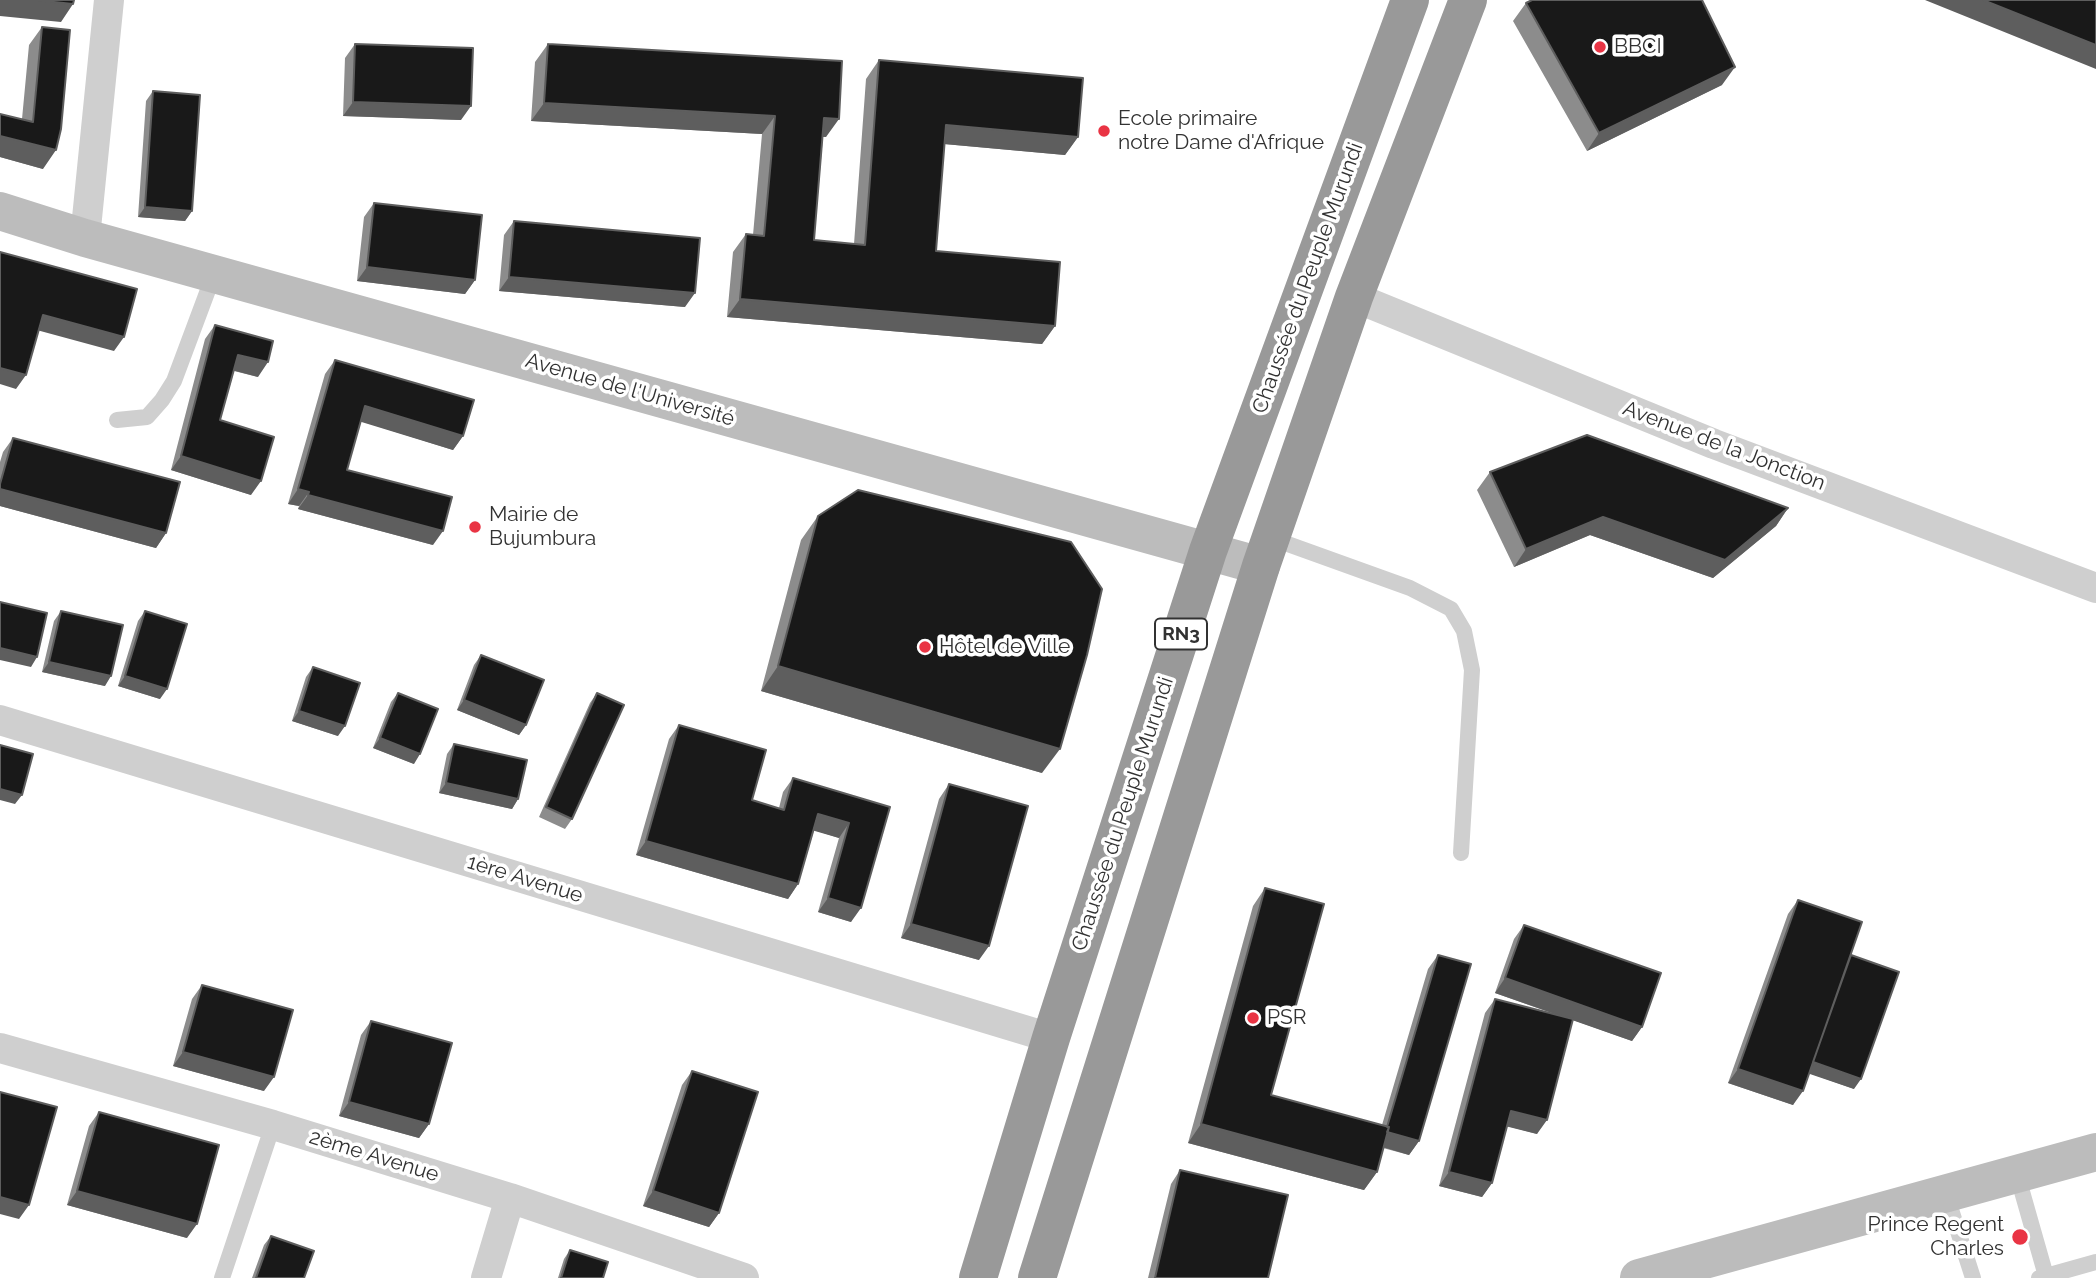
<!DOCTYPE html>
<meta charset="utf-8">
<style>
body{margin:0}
canvas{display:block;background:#fff}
</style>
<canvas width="2096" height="1278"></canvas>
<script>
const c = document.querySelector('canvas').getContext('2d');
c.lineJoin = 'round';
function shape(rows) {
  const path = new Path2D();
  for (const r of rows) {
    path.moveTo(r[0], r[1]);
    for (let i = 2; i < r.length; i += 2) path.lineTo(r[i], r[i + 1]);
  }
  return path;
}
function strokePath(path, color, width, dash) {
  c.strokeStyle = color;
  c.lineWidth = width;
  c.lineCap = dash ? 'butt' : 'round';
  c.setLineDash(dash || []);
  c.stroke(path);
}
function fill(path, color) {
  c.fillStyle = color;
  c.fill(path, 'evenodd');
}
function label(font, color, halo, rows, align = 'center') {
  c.font = font + ' Raleway,sans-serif';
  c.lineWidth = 7;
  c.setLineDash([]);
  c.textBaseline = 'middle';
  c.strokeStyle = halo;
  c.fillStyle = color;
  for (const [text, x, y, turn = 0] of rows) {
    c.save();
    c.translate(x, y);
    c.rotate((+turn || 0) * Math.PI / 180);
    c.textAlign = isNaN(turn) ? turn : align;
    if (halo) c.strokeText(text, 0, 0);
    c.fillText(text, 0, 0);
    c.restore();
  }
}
strokePath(shape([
 [117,420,147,417,162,400,174,381,214,274],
 [1271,538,1410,588,1451,609,1464,631,1472,670,1461,853],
 [2017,1174,2046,1276,2039,1278],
 [1946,1194,1973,1278],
 [2046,1276,2096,1262],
 [222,1278,273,1125]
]), '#cfcfcf', 16);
strokePath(shape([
 [85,238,109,0],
 [1354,297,1714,444,2096,588],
 [0,720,1051,1038],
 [0,1048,273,1125,510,1198,744,1278],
 [486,1278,510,1198]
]), '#cfcfcf', 30);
strokePath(shape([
 [0,211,85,238,1261,566],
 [1639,1278,2096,1152]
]), '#bcbcbc', 38);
strokePath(shape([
 [978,1278,1051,1038,1208,551,1410,0],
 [1037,1278,1261,566,1354,297,1468,0]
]), '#999', 38);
fill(shape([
 [1526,3,1722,85,1587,151,1513,21],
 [42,27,43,169,0,157,0,114,22,119,29,45],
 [355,44,461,120,343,116,345,58],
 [548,44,842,61,826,137,823,137,814,240,854,244,866,79,879,60,1078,137,1065,155,944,144,936,251,1055,326,1042,344,727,317,733,252,746,234,753,235,762,134,531,121,535,62],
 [153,91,192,211,185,221,138,217,146,101],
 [374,203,475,280,465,294,357,281,364,217],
 [514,221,685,307,499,291,504,235],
 [215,325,258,377,234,371,220,420,251,495,171,470,205,339],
 [335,360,463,436,453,450,361,421,347,470,433,545,298,509,299,506,288,504,325,374],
 [13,438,166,533,156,548,0,506,0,462,3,452],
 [1490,472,1788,508,1776,526,1713,578,1590,535,1514,567,1477,490],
 [818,516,1042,773,761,691,801,540],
 [61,611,105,686,42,672,54,621],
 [145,611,160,699,118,686,138,621],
 [481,655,526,725,519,735,457,710,474,665],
 [313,667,338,736,292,721,306,677],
 [398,693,414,764,373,748,391,702],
 [597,693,572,819,565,829,539,817,590,703],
 [679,725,752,800,779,808,783,792,793,778,890,807,851,922,818,912,839,838,814,830,798,884,788,899,636,855,669,739],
 [454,744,518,799,512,809,439,793,447,754],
 [949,784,979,960,901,938,939,799],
 [1265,888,1271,1095,1382,1125,1428,969,1438,955,1419,1141,1409,1155,1383,1148,1377,1172,1364,1190,1188,1143,1253,906],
 [1798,900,1851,955,1854,1089,1809,1073,1793,1105,1728,1083,1788,914],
 [1524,925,1642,1027,1632,1041,1573,1020,1537,1134,1507,1126,1492,1183,1482,1197,1439,1186,1485,1013,1495,999,1560,1016,1495,993,1514,939],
 [202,985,264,1091,173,1066,192,999],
 [371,1021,429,1124,419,1138,339,1116,361,1035],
 [692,1071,719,1213,709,1227,643,1206,682,1085],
 [99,1112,187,1238,67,1205,89,1126],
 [1180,1170,1268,1278,1148,1278,1171,1184],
 [271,1236,304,1278,252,1278,264,1245],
 [570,1250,603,1278,558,1278,564,1259]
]), '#8c8c8c');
fill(shape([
 [0,0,35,0,73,4,61,22,0,16],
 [1925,0,1983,0,2096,45,2096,69],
 [1735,67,1722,85,1587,151,1599,133],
 [353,102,471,106,461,120,343,116],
 [544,103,775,116,762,134,531,121],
 [824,118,839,119,826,137,812,136],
 [946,125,1078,137,1065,155,933,143],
 [0,136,56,150,43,169,0,157],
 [145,207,192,211,185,221,138,217],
 [367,267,475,280,465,294,357,281],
 [509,277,695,293,685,307,499,291],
 [740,299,1055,326,1042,344,727,317],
 [43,315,124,337,114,351,33,329],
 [238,355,268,362,258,377,228,369],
 [0,368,26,375,16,389,0,384],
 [365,406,463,436,453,450,355,420],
 [181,456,261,481,251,495,171,470],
 [0,489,166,533,156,548,0,506],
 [298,489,309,492,299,506,288,504],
 [308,495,443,531,433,545,298,509],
 [1788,508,1776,526,1713,578,1590,535,1514,567,1526,549,1603,517],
 [0,648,37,657,31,667,0,660],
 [49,662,111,676,105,686,42,672],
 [778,666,1060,749,1042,773,761,691],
 [125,676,167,689,160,699,118,686],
 [464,700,526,725,519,735,457,710],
 [299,711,345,726,338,736,292,721],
 [380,738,420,754,414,764,373,748],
 [446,783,518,799,512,809,439,793],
 [0,789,22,795,15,804,0,800],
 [818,814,849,823,839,838,808,829],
 [646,841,798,884,788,899,636,855],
 [828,898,861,908,851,922,818,912],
 [911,924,989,946,979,960,901,938],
 [1505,978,1642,1027,1632,1041,1495,993],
 [183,1052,274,1077,264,1091,173,1066],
 [1811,1062,1861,1079,1854,1089,1804,1072],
 [1738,1069,1803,1091,1793,1105,1728,1083],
 [349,1102,429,1124,419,1138,339,1116],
 [1511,1111,1547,1120,1537,1134,1501,1125],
 [1201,1124,1377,1172,1364,1190,1188,1143],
 [1386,1131,1419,1141,1409,1155,1376,1145],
 [1449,1172,1492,1183,1482,1197,1439,1186],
 [77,1191,197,1224,187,1238,67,1205],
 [653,1191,719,1213,709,1227,643,1206],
 [0,1197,29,1205,19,1219,0,1214]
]), '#5e5e5e');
const building = shape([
 [35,0,74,0,73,4,35,0],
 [1532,0,1702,0,1735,67,1599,133,1526,3,1532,0],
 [1983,0,2096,0,2096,45,1983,0],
 [42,27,70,30,61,129,56,150,0,136,0,114,33,122,42,27],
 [355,44,473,48,471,106,353,102,355,44],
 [548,44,842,61,839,119,824,118,814,240,865,245,879,60,1083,78,1078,137,946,125,936,251,1060,262,1055,326,740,299,746,234,764,236,775,116,544,103,548,44],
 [153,91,200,95,192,211,145,207,153,91],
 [374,203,482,215,475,280,367,267,374,203],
 [514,221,700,238,695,293,509,277,514,221],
 [0,252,137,289,124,337,43,315,26,375,0,368,0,252],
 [215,325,273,341,268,362,238,355,220,420,274,437,261,481,181,456,215,325],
 [335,360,474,400,463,436,365,406,347,470,452,497,443,531,308,495,309,492,298,489,335,360],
 [1587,435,1788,508,1725,560,1603,517,1526,549,1490,472,1587,435],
 [13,438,180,482,166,533,0,489,0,484,13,438],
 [858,490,1071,542,1102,589,1087,655,1060,749,778,666,818,516,858,490],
 [0,602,47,613,37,657,0,648,0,602],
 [61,611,123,625,111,676,49,662,61,611],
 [145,611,187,624,167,689,125,676,145,611],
 [481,655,544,680,526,725,464,700,481,655],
 [313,667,360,683,345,726,299,711,313,667],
 [398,693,438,709,420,754,380,738,398,693],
 [597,693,624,705,572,819,546,807,597,693],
 [679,725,766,750,752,800,784,810,793,778,890,807,861,908,828,898,849,823,818,814,798,884,646,841,679,725],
 [454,744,527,760,518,799,446,783,454,744],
 [0,745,33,754,22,795,0,789,0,745],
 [949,784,1028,806,989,946,911,924,949,784],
 [1265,888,1324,904,1271,1095,1389,1127,1377,1172,1201,1124,1265,888],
 [1798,900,1862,922,1803,1091,1738,1069,1798,900],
 [1524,925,1661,973,1642,1027,1505,978,1524,925],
 [1438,955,1471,964,1419,1141,1387,1132,1389,1127,1387,1127,1438,955],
 [1851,955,1899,972,1861,1079,1813,1062,1851,955],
 [202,985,293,1010,274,1077,183,1052,202,985],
 [1495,999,1573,1019,1547,1120,1511,1111,1492,1183,1449,1172,1495,999],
 [371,1021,452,1043,429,1124,349,1102,371,1021],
 [692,1071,758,1092,719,1213,653,1191,692,1071],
 [0,1092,57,1107,29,1205,0,1197,0,1092],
 [99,1112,219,1145,197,1224,77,1191,99,1112],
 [1180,1170,1288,1195,1268,1278,1155,1278,1180,1170],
 [271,1236,314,1251,304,1278,256,1278,271,1236],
 [570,1250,608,1262,603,1278,561,1278,570,1250]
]);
fill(building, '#191919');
strokePath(building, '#5e5e5e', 2);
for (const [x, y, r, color] of [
 [1600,47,7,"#e93444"],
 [1104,131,7,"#e93444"],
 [475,527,7,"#e93444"],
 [925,647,7,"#e93444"],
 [1253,1018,7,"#e93444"],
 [2020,1237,9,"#e93444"]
]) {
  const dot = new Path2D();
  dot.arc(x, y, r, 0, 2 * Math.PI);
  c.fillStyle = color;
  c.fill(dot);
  strokePath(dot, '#fff', 2.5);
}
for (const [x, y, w] of [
 [1181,634,52]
]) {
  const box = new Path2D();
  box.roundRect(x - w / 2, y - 15.5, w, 31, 5);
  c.fillStyle = '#fff';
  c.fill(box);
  strokePath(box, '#323232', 2);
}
label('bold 19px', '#323232', null, [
 ["RN3",1181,634]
]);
label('21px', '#323232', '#fff', [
 ["BBCI",1614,47],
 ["Ecole primaire",1118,119],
 ["notre Dame d'Afrique",1118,143],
 ["Mairie de",489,515],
 ["Bujumbura",489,539],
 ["Hôtel de Ville",939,647],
 ["PSR",1267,1018],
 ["Prince Regent",2004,1225,"right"],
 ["Charles",2004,1249,"right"]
], 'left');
label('21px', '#323232', '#fff', [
 ["Chaussée du Peuple Murundi",1308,278,-70],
 ["Avenue de l'Université",630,390,16],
 ["Avenue de la Jonction",1724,446,21],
 ["Chaussée du Peuple Murundi",1123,814,-72],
 ["1ère Avenue",525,879,17],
 ["2ème Avenue",374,1156,17]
]);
</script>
